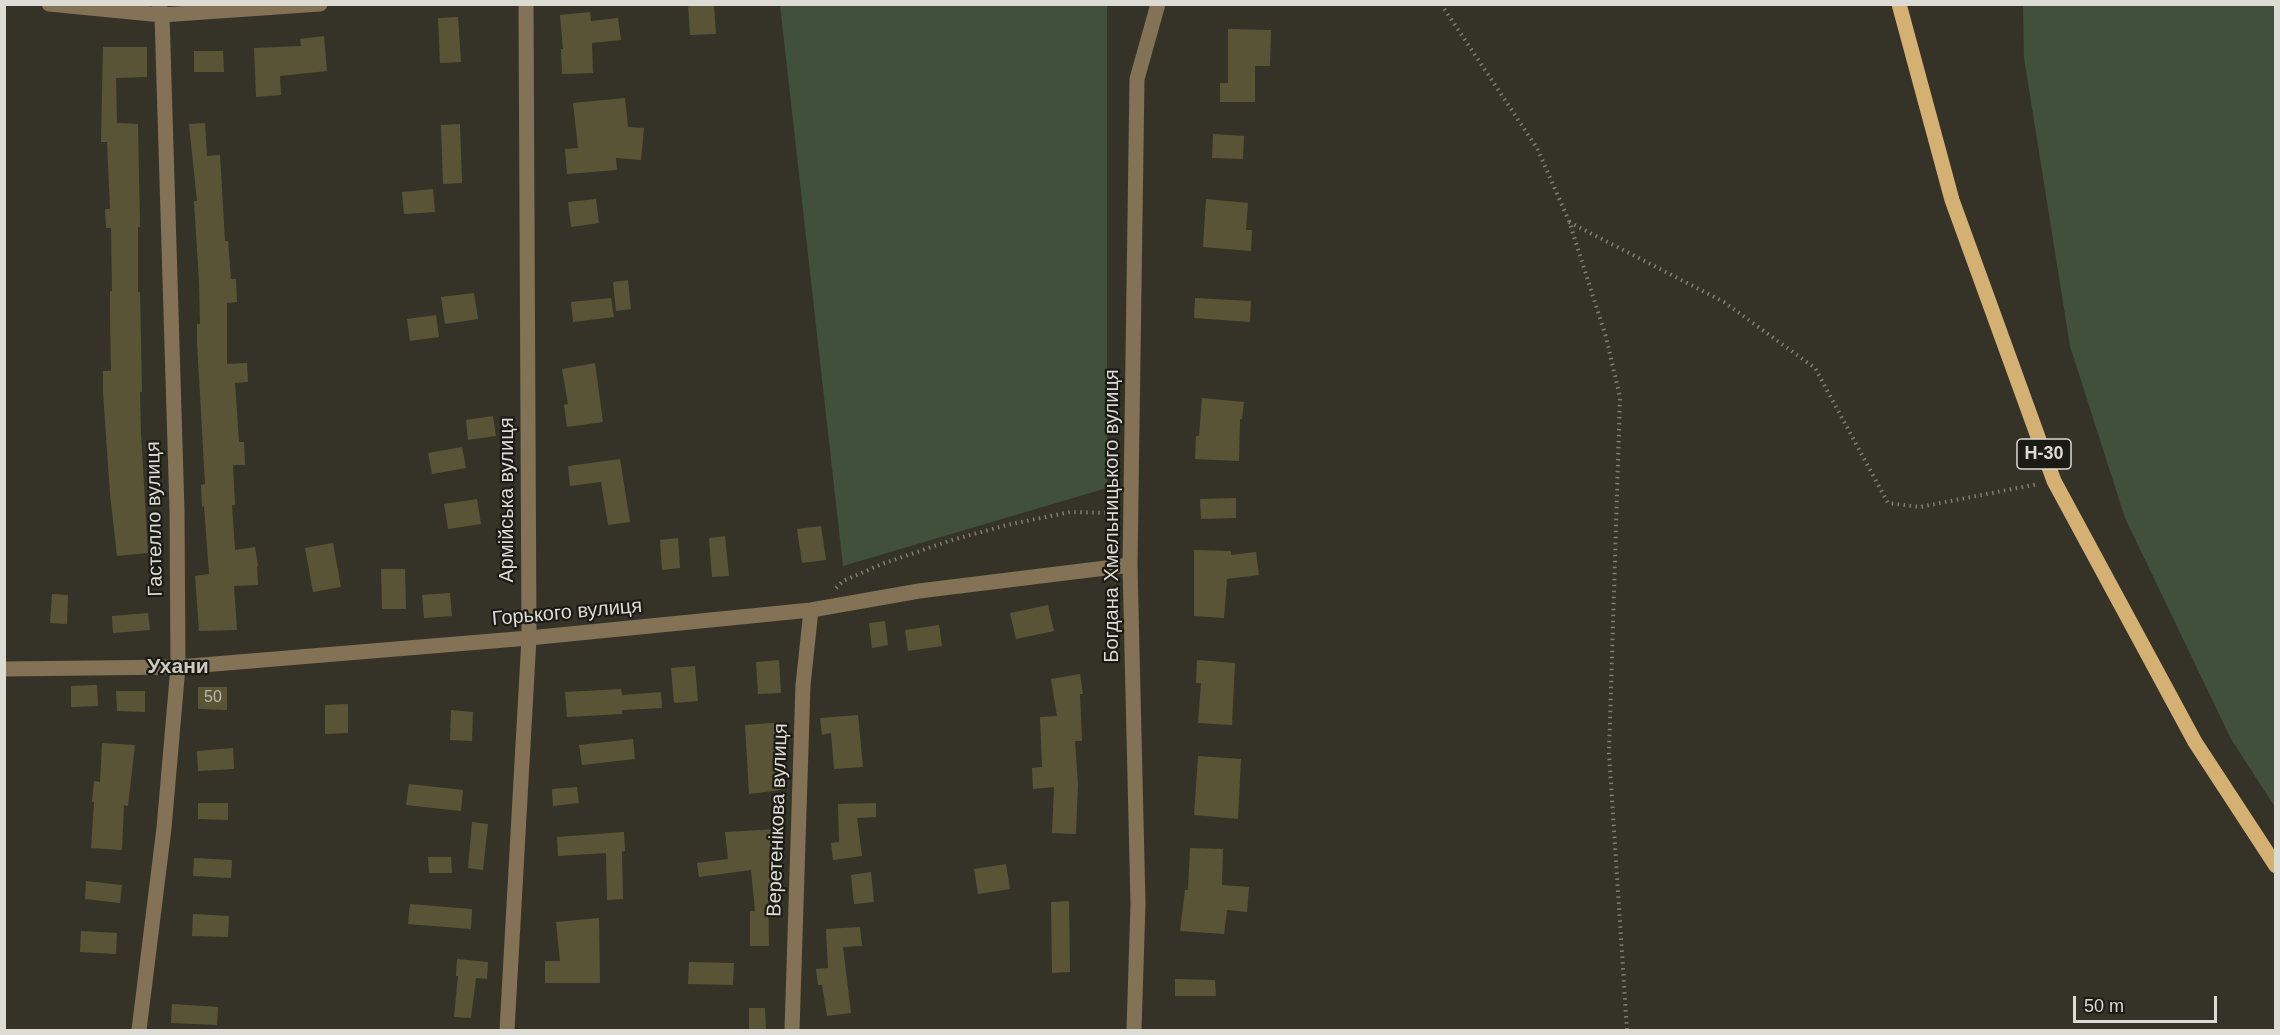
<!DOCTYPE html>
<meta charset="utf-8">
<style>
body{margin:0}
#map{position:relative;width:2280px;height:1035px;overflow:hidden;background:#353328;font-family:Helvetica,sans-serif}
canvas{display:block}
.frame{position:absolute;inset:0;border:6px solid #dcdbd4;pointer-events:none}
.scale{position:absolute;left:2073px;top:996px;width:144px;height:27px;box-sizing:border-box;border:3px solid #dcdbd4;border-top:0;padding-left:8px;font-size:18px;line-height:21px;white-space:nowrap;color:#dcdbd4;-webkit-text-stroke:4px #1b1a15;paint-order:stroke}
</style>
<div id="map">
<canvas width="2280" height="1035"></canvas>
<div class="frame"></div>
<div class="scale">50 m</div>
</div>
<script>
const c = document.querySelector('canvas').getContext('2d');
c.lineJoin = 'round';
function fill(path, color) {
  c.fillStyle = color;
  c.fill(path, 'evenodd');
}
function shape(rows) {
  const path = new Path2D();
  for (const r of rows) {
    path.moveTo(r[0], r[1]);
    for (let i = 2; i < r.length; i += 2) path.lineTo(r[i], r[i + 1]);
  }
  return path;
}
function strokePath(path, color, width, dash) {
  c.strokeStyle = color;
  c.lineWidth = width;
  c.lineCap = dash ? 'butt' : 'round';
  c.setLineDash(dash || []);
  c.stroke(path);
}
function label(font, color, halo, rows, align = 'center') {
  c.font = font + ' Helvetica,sans-serif';
  c.lineWidth = 4.5;
  c.setLineDash([]);
  c.textBaseline = 'middle';
  c.strokeStyle = halo;
  c.fillStyle = color;
  for (const [text, x, y, turn = 0] of rows) {
    c.save();
    c.translate(x, y);
    c.rotate((+turn || 0) * Math.PI / 180);
    c.textAlign = isNaN(turn) ? turn : align;
    if (halo) c.strokeText(text, 0, 0);
    c.fillText(text, 0, 0);
    c.restore();
  }
}
fill(shape([
 [780,5,1107,5,1107,488,843,566],
 [2023,5,2275,5,2275,807,2231,739,2125,518,2070,346,2024,58]
]), '#40503b');
fill(shape([
 [688,4,714,4,716,34,690,35],
 [590,12,591,21,618,18,621,40,592,43,593,73,562,74,561,49,563,49,560,15],
 [458,17,461,62,440,63,438,18],
 [1228,29,1271,30,1270,66,1255,66,1255,102,1220,102,1220,83,1228,83],
 [324,36,327,71,280,76,281,95,256,97,254,48,301,46,300,39],
 [103,47,147,47,147,77,116,78,117,123,138,124,140,227,138,227,138,292,140,292,142,392,140,392,141,432,148,553,117,556,110,494,103,392,103,371,111,371,110,317,110,291,112,291,111,228,106,228,105,209,110,209,107,142,101,142],
 [194,51,223,51,224,72,194,72],
 [625,98,628,127,644,128,641,160,616,158,617,170,567,174,565,149,578,148,573,103],
 [205,123,207,156,220,155,225,241,228,241,231,279,236,279,237,302,227,303,227,364,247,363,248,382,235,383,239,442,244,442,245,465,233,465,235,505,232,505,235,550,255,547,258,566,257,566,258,585,234,586,237,630,199,631,195,576,209,574,204,506,202,507,201,485,205,484,197,342,197,324,200,324,199,281,194,201,197,201,189,124],
 [460,124,462,183,443,184,441,125],
 [1213,134,1244,136,1243,159,1212,158],
 [433,189,435,212,404,214,402,192],
 [596,199,599,223,571,227,568,202],
 [1206,199,1248,203,1246,230,1252,230,1251,251,1203,247],
 [628,280,631,309,616,311,613,282],
 [474,293,478,319,445,324,441,297],
 [611,298,614,317,573,322,571,302],
 [1195,298,1251,301,1250,322,1194,318],
 [436,315,439,337,410,341,407,319],
 [595,363,603,422,567,427,564,405,568,404,562,369],
 [1202,398,1244,402,1242,419,1240,419,1239,461,1195,459,1196,436,1199,436],
 [493,416,496,436,468,440,466,420],
 [462,447,466,468,432,474,428,453],
 [620,459,630,522,608,525,601,482,570,486,568,466],
 [1236,498,1236,518,1201,519,1200,499],
 [477,499,481,524,448,529,444,504],
 [821,526,826,560,802,563,797,529],
 [725,536,729,576,712,577,709,538],
 [678,538,680,568,662,570,660,540],
 [333,543,341,587,313,592,305,548],
 [1194,550,1231,551,1231,555,1256,552,1259,575,1227,579,1224,618,1194,616],
 [381,569,405,569,406,609,382,609],
 [450,593,452,616,424,618,422,595],
 [52,594,68,595,67,624,50,623],
 [1048,605,1054,631,1016,639,1010,613],
 [148,613,150,630,113,633,112,616],
 [885,621,888,645,872,648,869,623],
 [939,625,942,646,908,651,905,630],
 [779,660,781,693,758,694,756,662],
 [1197,660,1235,663,1232,725,1198,723,1201,683,1196,683],
 [695,666,698,701,674,703,671,668],
 [1080,674,1083,694,1080,694,1082,741,1075,741,1078,784,1076,834,1052,833,1054,787,1033,789,1032,768,1042,767,1040,717,1057,716,1051,679],
 [97,685,98,706,71,707,71,686],
 [198,687,227,687,227,710,198,709],
 [621,689,622,695,661,692,662,708,622,710,622,714,567,717,565,692],
 [116,691,145,691,145,712,117,711],
 [348,704,348,733,325,734,325,705],
 [451,710,473,712,472,741,450,740],
 [858,715,863,767,834,769,831,733,822,735,820,718],
 [784,722,786,749,776,750,781,790,749,794,745,725],
 [633,739,635,759,582,765,579,745],
 [102,743,135,745,128,806,124,805,122,850,91,848,94,802,92,802,94,781,100,782],
 [233,748,234,769,198,771,197,751],
 [1198,756,1241,759,1238,819,1194,815],
 [409,784,463,790,461,811,406,805],
 [577,787,579,803,553,806,552,789],
 [198,803,228,803,228,820,198,819],
 [876,803,876,817,857,818,862,856,833,860,831,843,839,842,838,804],
 [472,822,488,824,483,870,468,868],
 [780,829,781,849,769,850,772,888,768,888,769,946,750,946,750,911,755,911,751,870,699,877,697,863,728,859,725,832],
 [624,832,625,851,622,852,623,899,607,900,606,853,558,856,557,837],
 [1190,848,1223,849,1222,885,1249,887,1247,912,1227,910,1224,934,1180,931,1185,890,1188,890],
 [428,857,451,857,452,873,429,873],
 [194,858,232,860,231,878,193,876],
 [1006,864,1010,889,978,894,974,869],
 [871,872,874,902,854,904,851,875],
 [86,881,122,885,120,903,85,899],
 [1069,901,1070,972,1052,973,1051,902],
 [410,904,472,909,471,929,408,924],
 [193,914,229,916,228,937,192,936],
 [599,918,600,983,545,983,545,961,560,961,556,922],
 [860,927,862,946,843,947,851,1013,827,1016,822,985,818,985,816,969,828,968,826,929],
 [81,931,117,933,116,954,80,952],
 [457,959,488,962,487,979,476,978,471,1018,454,1017,458,976,456,976],
 [689,962,734,963,733,985,688,984],
 [1175,979,1215,980,1216,996,1175,996],
 [172,1004,218,1007,217,1025,171,1023],
 [749,1008,765,1008,766,1030,749,1030]
]), '#5a5436');
strokePath(shape([
 [1441,4,1537,148,1569,221,1606,337,1620,397,1609,753,1627,1030],
 [1569,222,1724,302,1815,368,1888,503,1920,507,2038,484],
 [836,588,843,581,882,564,952,540,1007,525,1070,512,1115,513]
]), '#807e75', 4, [1.5, 4.5]);
strokePath(shape([
 [49,4,162,15,320,4],
 [4,669,178,667,529,638,811,610,919,591,1130,565],
 [139,1030,164,828,178,667,177,510,162,15,159,4],
 [507,1030,529,638,526,4],
 [792,1030,803,685,811,610],
 [1134,1030,1138,904,1130,565,1137,79,1158,4]
]), '#837255', 15);
strokePath(shape([
 [1899,4,1952,200,2054,481,2195,742,2276,866]
]), '#d4b072', 15);
label('16px', '#bcb9ac', null, [
 ["50",213,698]
]);
for (const [x, y, w] of [
 [2044,454,54]
]) {
  const box = new Path2D();
  box.roundRect(x - w / 2, y - 15, w, 30, 4.5);
  c.fillStyle = '#1b1a15';
  c.fill(box);
  strokePath(box, '#dcdbd4', 1.5);
}
label('bold 18px', '#dcdbd4', null, [
 ["Н-30",2044,454]
]);
label('20px', '#dcdbd4', '#1b1a15', [
 ["Армійська вулиця",507,500,-90],
 ["Богдана Хмельницького вулиця",1112,516,-90],
 ["Гастелло вулиця",155,519,-91],
 ["Горького вулиця",567,613,-5],
 ["Веретенікова вулиця",778,820,-88]
]);
label('bold 21px', '#cdcbbd', '#1b1a15', [
 ["Ухани",178,667]
]);
</script>
